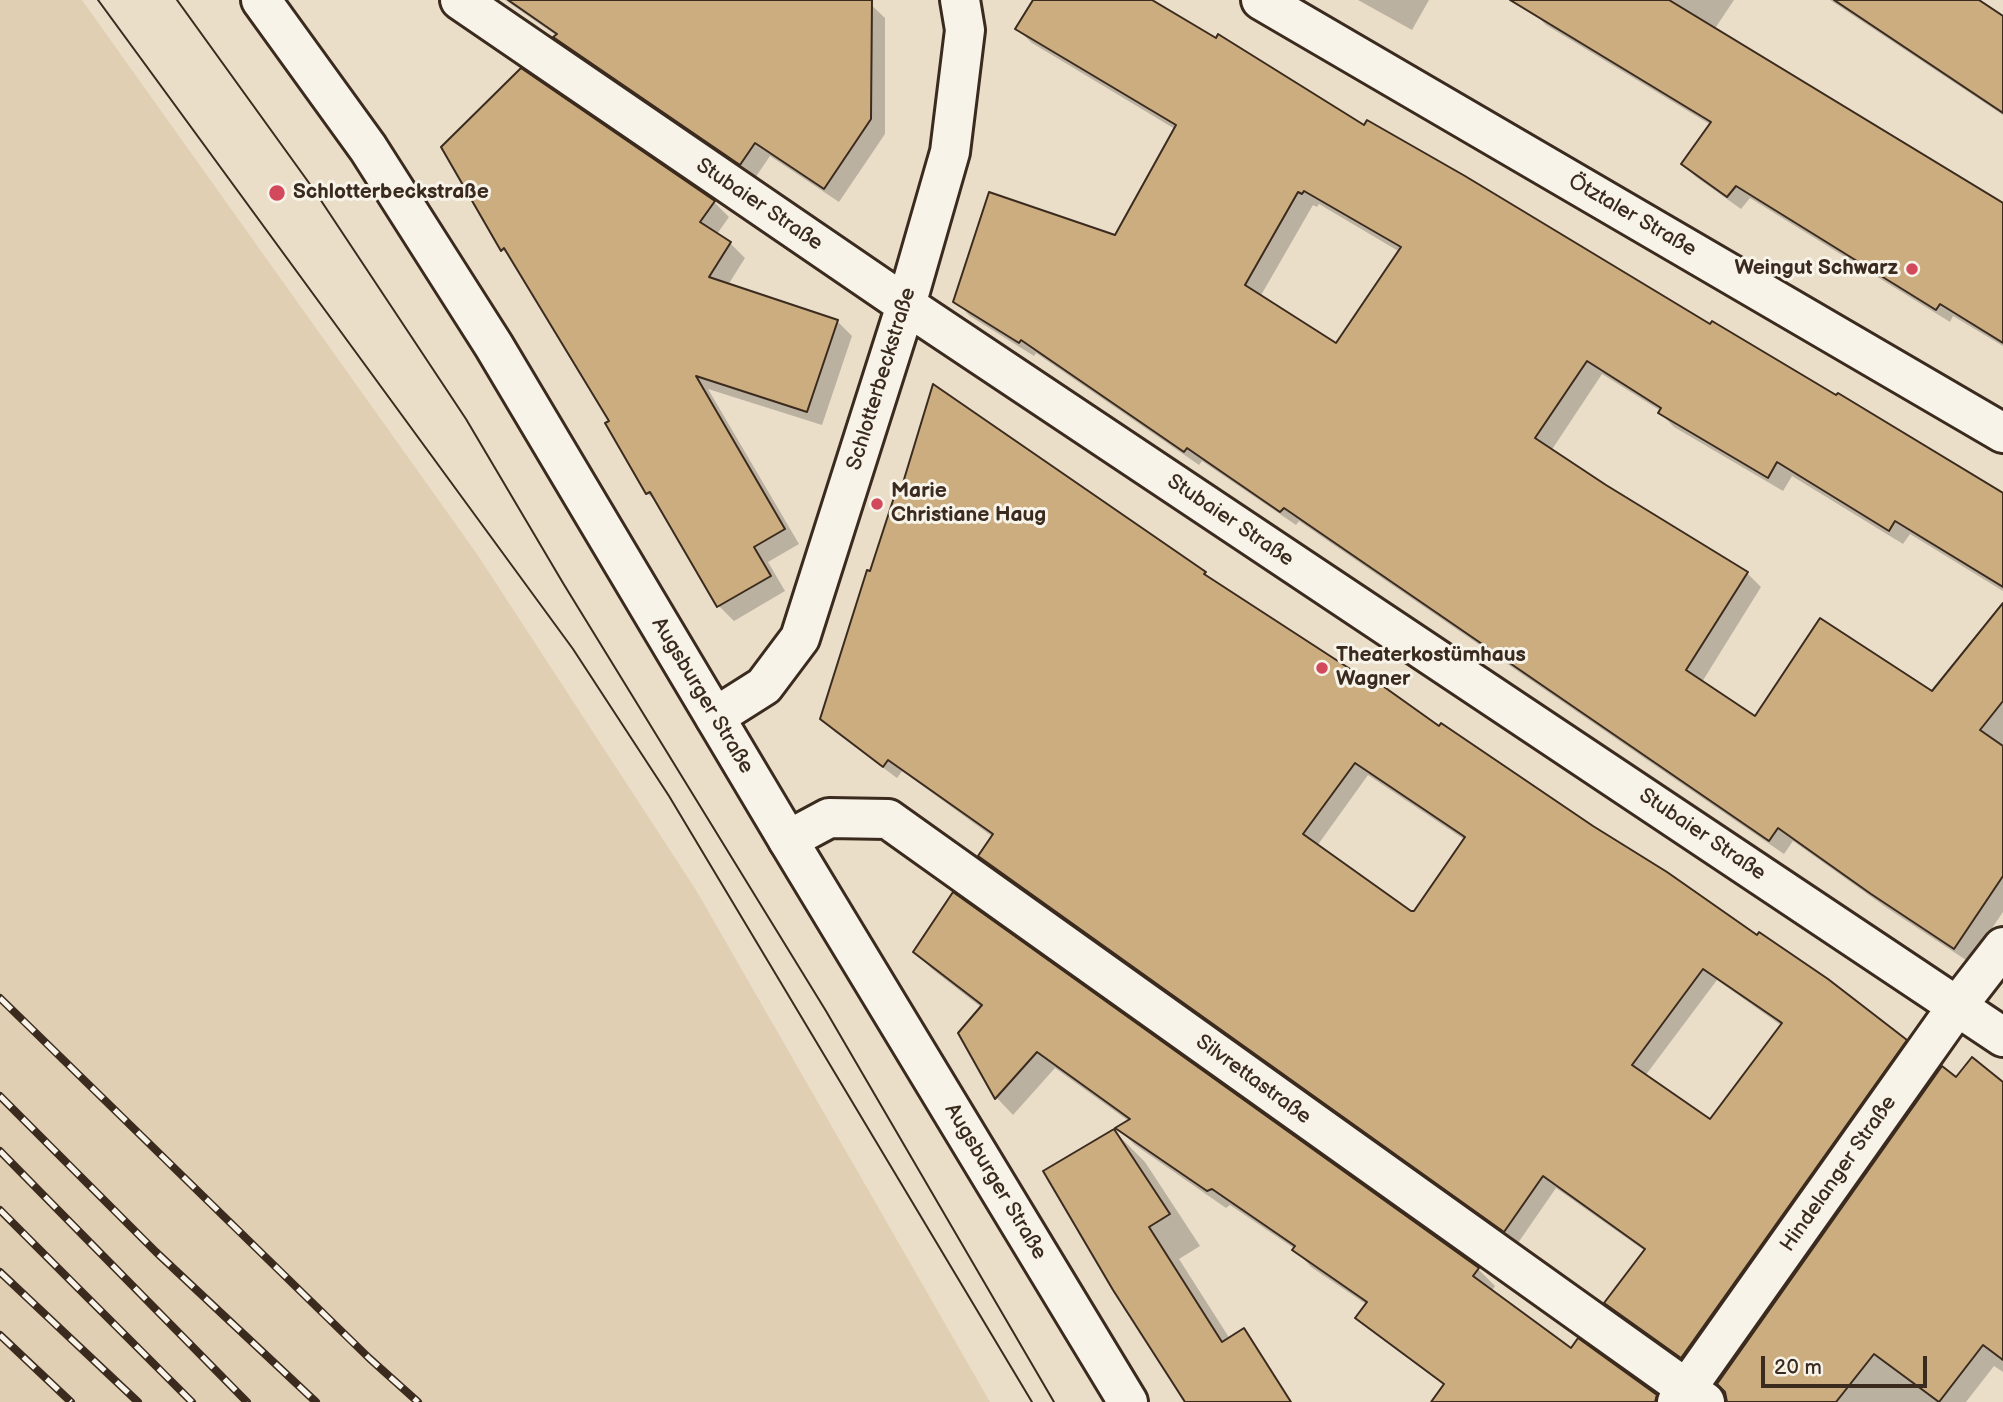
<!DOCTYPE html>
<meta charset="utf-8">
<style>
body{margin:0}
#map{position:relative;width:2003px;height:1402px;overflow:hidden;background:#eadec9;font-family:"Balsamiq Sans",sans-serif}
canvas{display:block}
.scale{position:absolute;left:1761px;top:1356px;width:166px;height:32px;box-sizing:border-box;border:4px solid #3b2a1e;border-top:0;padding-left:9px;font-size:21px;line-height:24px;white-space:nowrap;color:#3b2a1e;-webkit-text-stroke:5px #f7f3e8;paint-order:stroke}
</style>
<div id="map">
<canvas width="2003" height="1402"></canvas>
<div class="scale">20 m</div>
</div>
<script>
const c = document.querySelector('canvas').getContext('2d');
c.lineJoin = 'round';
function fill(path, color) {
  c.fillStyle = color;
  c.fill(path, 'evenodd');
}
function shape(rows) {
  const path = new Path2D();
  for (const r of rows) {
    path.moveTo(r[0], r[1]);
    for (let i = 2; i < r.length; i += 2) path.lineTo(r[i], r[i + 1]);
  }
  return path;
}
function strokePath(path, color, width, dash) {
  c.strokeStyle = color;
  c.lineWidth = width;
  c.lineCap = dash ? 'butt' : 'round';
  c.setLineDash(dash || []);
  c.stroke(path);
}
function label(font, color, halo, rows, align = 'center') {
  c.font = font + ' "Balsamiq Sans",sans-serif';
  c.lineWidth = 6;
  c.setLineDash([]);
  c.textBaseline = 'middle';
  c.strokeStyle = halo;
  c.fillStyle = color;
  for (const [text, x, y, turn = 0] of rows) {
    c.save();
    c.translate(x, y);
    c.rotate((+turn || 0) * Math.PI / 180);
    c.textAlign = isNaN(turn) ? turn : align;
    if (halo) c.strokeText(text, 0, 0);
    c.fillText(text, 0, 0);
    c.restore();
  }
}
fill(shape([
 [0,0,82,0,477,554,696,890,990,1402,0,1402]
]), '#e1cfb3');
fill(shape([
 [505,0,866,0,885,18,885,134,839,202,770,156,755,178,570,52,557,36],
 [1035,0,1149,0,1365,128,1368,122,1572,240,1711,326,2003,495,2003,591,1910,534,1903,544,1792,476,1783,491,1674,427,1660,413,1661,411,1602,374,1551,451,1747,573,1761,587,1702,682,1756,719,1932,693,2003,605,2003,912,1969,962,1887,908,1793,841,1784,854,1299,521,1296,525,1202,461,1199,465,1036,353,1034,356,970,316,955,301,1116,237,1175,129,1032,43,1017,29],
 [1319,204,1400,252,1336,345,1260,297,1313,205,1317,207],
 [1358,0,1429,0,1412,30],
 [1540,0,1734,0,1714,30,2003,205,2003,346,1953,316,1950,322,1750,198,1741,209,1696,177,1683,164,1711,125,1546,25,1533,12],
 [1830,0,1976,0,2003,18,2003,115],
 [443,147,714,202,729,217,717,234,730,243,745,258,728,285,837,321,852,336,822,425,708,389,799,544,768,562,785,591,734,621,719,606,659,504,647,493,611,422,515,262,503,250],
 [1204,573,1214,583,1439,728,1906,1041,1918,1054,1695,1370,1619,1316,1607,1303,1645,1251,1556,1188,1518,1243,993,869,980,856,993,837,902,771,897,778,835,732,822,719],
 [1368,775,1465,840,1415,913,1410,913,1317,846],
 [1717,980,1782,1026,1710,1122,1645,1076],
 [915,952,1478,1269,1495,1286,1491,1292,1576,1354,1656,1396,1662,1402,1543,1402,1385,1317,1311,1267,1295,1249,1230,1205,1226,1208,1135,1145,1118,1129,1130,1122,1055,1068,1013,1115,997,1098,960,1033,982,1008,932,969],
 [1957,1079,2003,1084,2003,1372,1994,1366,1966,1402,1728,1402],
 [1114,1131,1145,1162,1200,1246,1179,1259,1230,1339,1289,1402,1186,1402]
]), '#0003');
const building = shape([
 [508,0,872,0,871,119,824,189,755,143,740,165,553,37,557,34,508,0],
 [1033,0,1152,0,1216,38,1218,34,1364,125,1367,120,1465,176,1710,324,1712,321,1836,395,1838,393,2003,493,2003,587,1895,521,1889,531,1777,462,1768,478,1658,413,1661,408,1587,361,1535,438,1606,485,1748,572,1686,670,1755,716,1820,618,1932,691,2003,603,2003,701,1980,730,2003,746,2003,876,1954,949,1871,894,1778,828,1769,841,1284,508,1280,512,1187,448,1184,452,1021,340,1019,343,953,302,989,192,1115,235,1176,125,1015,29,1033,0],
 [1304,191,1401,247,1336,343,1245,285,1298,192,1302,194,1304,191],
 [1510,0,1669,0,2003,203,2003,343,1940,304,1936,310,1736,186,1727,197,1681,164,1711,122,1510,0],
 [1834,0,1979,0,2003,16,2003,113,1834,0],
 [521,68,715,201,700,222,731,242,709,277,838,320,807,412,696,376,785,529,754,547,771,576,717,607,650,492,646,494,605,423,609,421,504,248,501,251,441,147,521,68],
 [933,384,1206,572,1204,574,1364,678,1366,674,1439,726,1441,723,1593,826,1667,872,1757,935,1759,932,1828,979,1907,1040,1681,1358,1604,1303,1645,1249,1543,1176,1504,1232,978,856,993,834,888,760,883,767,820,719,867,570,870,571,898,485,902,486,933,384],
 [1355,763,1465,837,1414,911,1411,911,1303,834,1355,763],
 [1703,969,1782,1023,1710,1119,1632,1065,1703,969],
 [953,892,1479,1268,1473,1276,1571,1348,1578,1338,1657,1395,1655,1402,1431,1402,1444,1384,1355,1318,1367,1302,1292,1250,1295,1246,1212,1189,1207,1191,1115,1128,1130,1119,1037,1052,995,1099,958,1033,982,1005,913,952,953,892],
 [1972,1057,2003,1082,2003,1360,1983,1345,1939,1402,1874,1354,1836,1402,1727,1402,1725,1392,1717,1384,1942,1066,1956,1077,1972,1057],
 [1114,1129,1170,1214,1149,1227,1222,1342,1244,1328,1291,1402,1185,1402,1113,1290,1043,1171,1114,1129]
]);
fill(building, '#cbad80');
strokePath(building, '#3b2a1e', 2);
const minor = shape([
 [460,0,906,305,2003,1037],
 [1261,0,2003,433],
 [715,717,764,686,800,638,906,305,950,152,965,30,960,0],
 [788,840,829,818,888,819,1705,1402],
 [1677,1402,1958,1005,2003,947]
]);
const secondary = shape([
 [261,0,368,148,494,346,788,840,1128,1402]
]);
strokePath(minor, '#3b2a1e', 44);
strokePath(secondary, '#3b2a1e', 44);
strokePath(minor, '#f7f3e8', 38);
strokePath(secondary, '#f7f3e8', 38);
strokePath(shape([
 [98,0,573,649,669,796,1032,1402],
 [177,0,312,187,466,419,563,583,826,1011,1054,1402]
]), '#3b2a1e', 2);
const rail = shape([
 [0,998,369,1358,418,1402],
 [0,1096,156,1252,316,1402],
 [0,1151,247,1402],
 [0,1210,192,1402],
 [0,1272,138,1402],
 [0,1335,71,1402]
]);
strokePath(rail, '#3b2a1e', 8);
strokePath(rail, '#f7f3e8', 5, [16]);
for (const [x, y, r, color] of [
 [277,193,9,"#d1495b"],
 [1912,269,7,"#d1495b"],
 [877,504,7,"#d1495b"],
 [1322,668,7,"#d1495b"]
]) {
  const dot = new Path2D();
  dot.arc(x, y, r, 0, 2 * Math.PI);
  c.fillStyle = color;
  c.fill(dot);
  strokePath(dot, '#f7f3e8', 2.5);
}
label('bold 21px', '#3b2a1e', '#f7f3e8', [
 ["Schlotterbeckstraße",293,193],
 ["Weingut Schwarz",1898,269,"right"],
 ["Marie",891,492],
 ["Christiane Haug",891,516],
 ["Theaterkostümhaus",1336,656],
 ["Wagner",1336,680]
], 'left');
label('21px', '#3b2a1e', '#f7f3e8', [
 ["Stubaier Straße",759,205,34],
 ["Ötztaler Straße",1632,216,30],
 ["Schlotterbeckstraße",882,379,-73],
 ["Stubaier Straße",1230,521,34],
 ["Augsburger Straße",702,696,59],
 ["Stubaier Straße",1702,835,34],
 ["Silvrettastraße",1253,1080,36],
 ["Hindelanger Straße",1839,1174,-55],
 ["Augsburger Straße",995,1182,59]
]);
</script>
